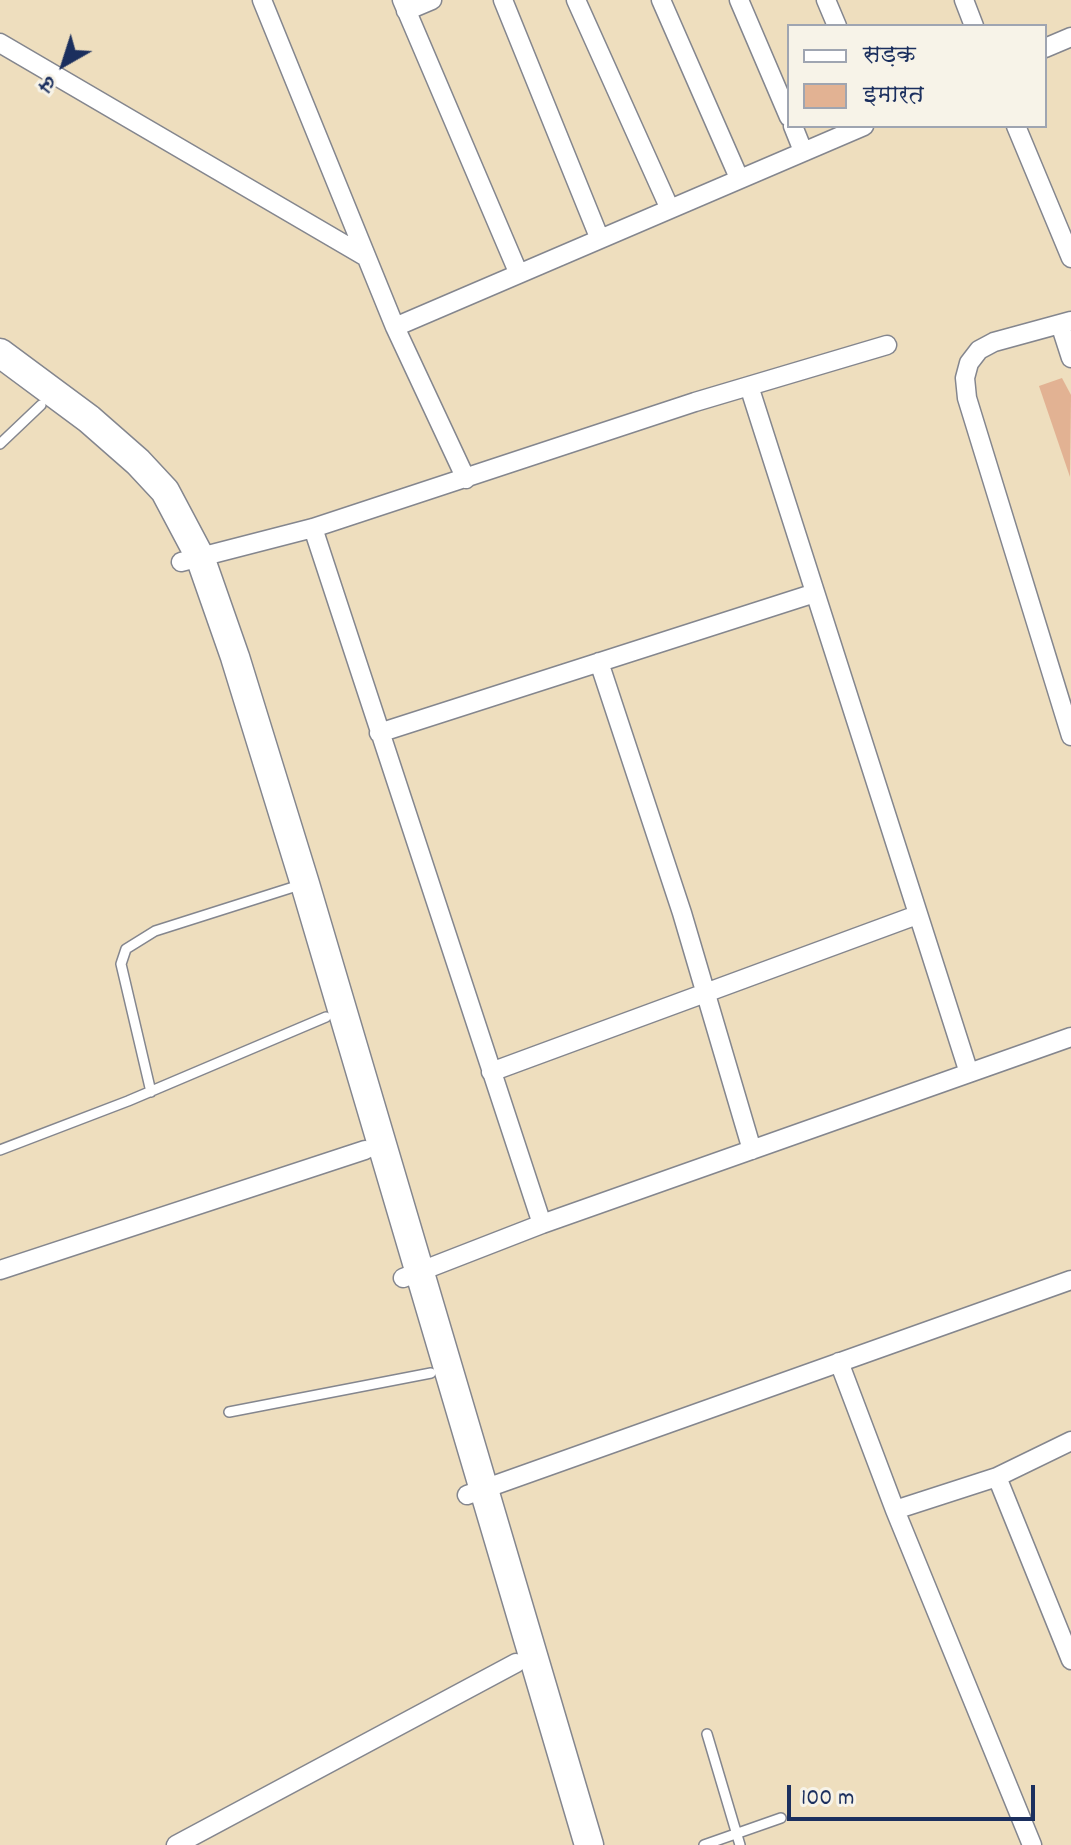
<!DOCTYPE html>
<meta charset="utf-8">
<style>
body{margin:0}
#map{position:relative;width:1071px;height:1845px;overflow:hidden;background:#eedebe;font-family:Dekko,"Playpen Sans Deva",sans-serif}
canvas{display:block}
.legend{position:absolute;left:787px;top:24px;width:260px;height:104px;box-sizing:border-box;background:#f7f3e8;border:2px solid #9fa5b1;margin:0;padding:10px 14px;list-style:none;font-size:24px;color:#1b2f5e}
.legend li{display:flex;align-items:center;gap:16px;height:40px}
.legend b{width:40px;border:2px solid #9fa5b1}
.north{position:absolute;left:24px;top:24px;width:80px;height:80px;-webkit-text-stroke:6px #f7f3e8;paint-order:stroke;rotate:219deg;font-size:22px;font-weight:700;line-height:32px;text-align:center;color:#1b2f5e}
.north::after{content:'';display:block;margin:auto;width:28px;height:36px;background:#1b2f5e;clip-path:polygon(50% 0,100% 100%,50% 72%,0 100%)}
.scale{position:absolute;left:787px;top:1785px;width:248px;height:36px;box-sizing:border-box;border:4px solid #1b2f5e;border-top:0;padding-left:10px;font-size:24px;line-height:28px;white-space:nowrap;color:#1b2f5e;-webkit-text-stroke:6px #f7f3e8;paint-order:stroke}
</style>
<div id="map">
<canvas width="1071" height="1845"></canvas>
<ul class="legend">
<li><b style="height:10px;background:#fff"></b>सड़क</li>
<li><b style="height:22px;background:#e2b293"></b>इमारत</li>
</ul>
<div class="north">उ</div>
<div class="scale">100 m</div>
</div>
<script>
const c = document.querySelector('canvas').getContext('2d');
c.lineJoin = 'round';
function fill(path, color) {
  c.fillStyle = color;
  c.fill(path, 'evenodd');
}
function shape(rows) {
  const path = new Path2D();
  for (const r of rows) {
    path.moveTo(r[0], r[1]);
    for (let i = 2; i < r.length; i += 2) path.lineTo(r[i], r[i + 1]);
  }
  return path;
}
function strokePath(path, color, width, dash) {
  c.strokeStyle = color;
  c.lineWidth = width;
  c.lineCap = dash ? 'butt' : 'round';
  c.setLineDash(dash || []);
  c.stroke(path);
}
fill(shape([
 [1062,378,1071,395,1070,477,1039,386]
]), '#e2b293');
const service = shape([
 [0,444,41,405],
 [151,1092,121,964,126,949,155,931,303,884],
 [0,1150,128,1101,326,1017],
 [229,1412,431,1373],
 [707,1734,740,1845],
 [704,1845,781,1818]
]);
const minor = shape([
 [262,0,395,327,466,479],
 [402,0,518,272],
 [503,0,599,237],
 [576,0,669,207],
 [661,0,739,178],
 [739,0,789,117],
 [826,0,837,26],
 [964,0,974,26],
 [406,11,432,0],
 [0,43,366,257],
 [1045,48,1071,37],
 [793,126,803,151],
 [1016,126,1071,258],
 [1071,321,994,342,979,350,969,363,965,378,967,398,1071,736],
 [1060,324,1071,358],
 [395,327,864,126],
 [749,386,969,1073],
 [313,528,542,1224],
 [181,562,313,528,695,402,887,345],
 [599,662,682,913,752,1150],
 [379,733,815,593],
 [491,1072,917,915],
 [0,1270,365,1150],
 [403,1278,542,1224,1071,1037],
 [839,1362,895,1510,1032,1845],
 [997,1477,1071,1660],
 [467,1495,1071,1280],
 [895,1510,997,1477,1071,1441],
 [176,1845,516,1663]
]);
const primary = shape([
 [0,353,89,419,138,462,165,491,200,557,235,657,305,884,589,1845]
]);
strokePath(service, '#84868e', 12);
strokePath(minor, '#84868e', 21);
strokePath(primary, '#84868e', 31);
strokePath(service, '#fff', 9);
strokePath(minor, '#fff', 18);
strokePath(primary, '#fff', 28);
</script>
